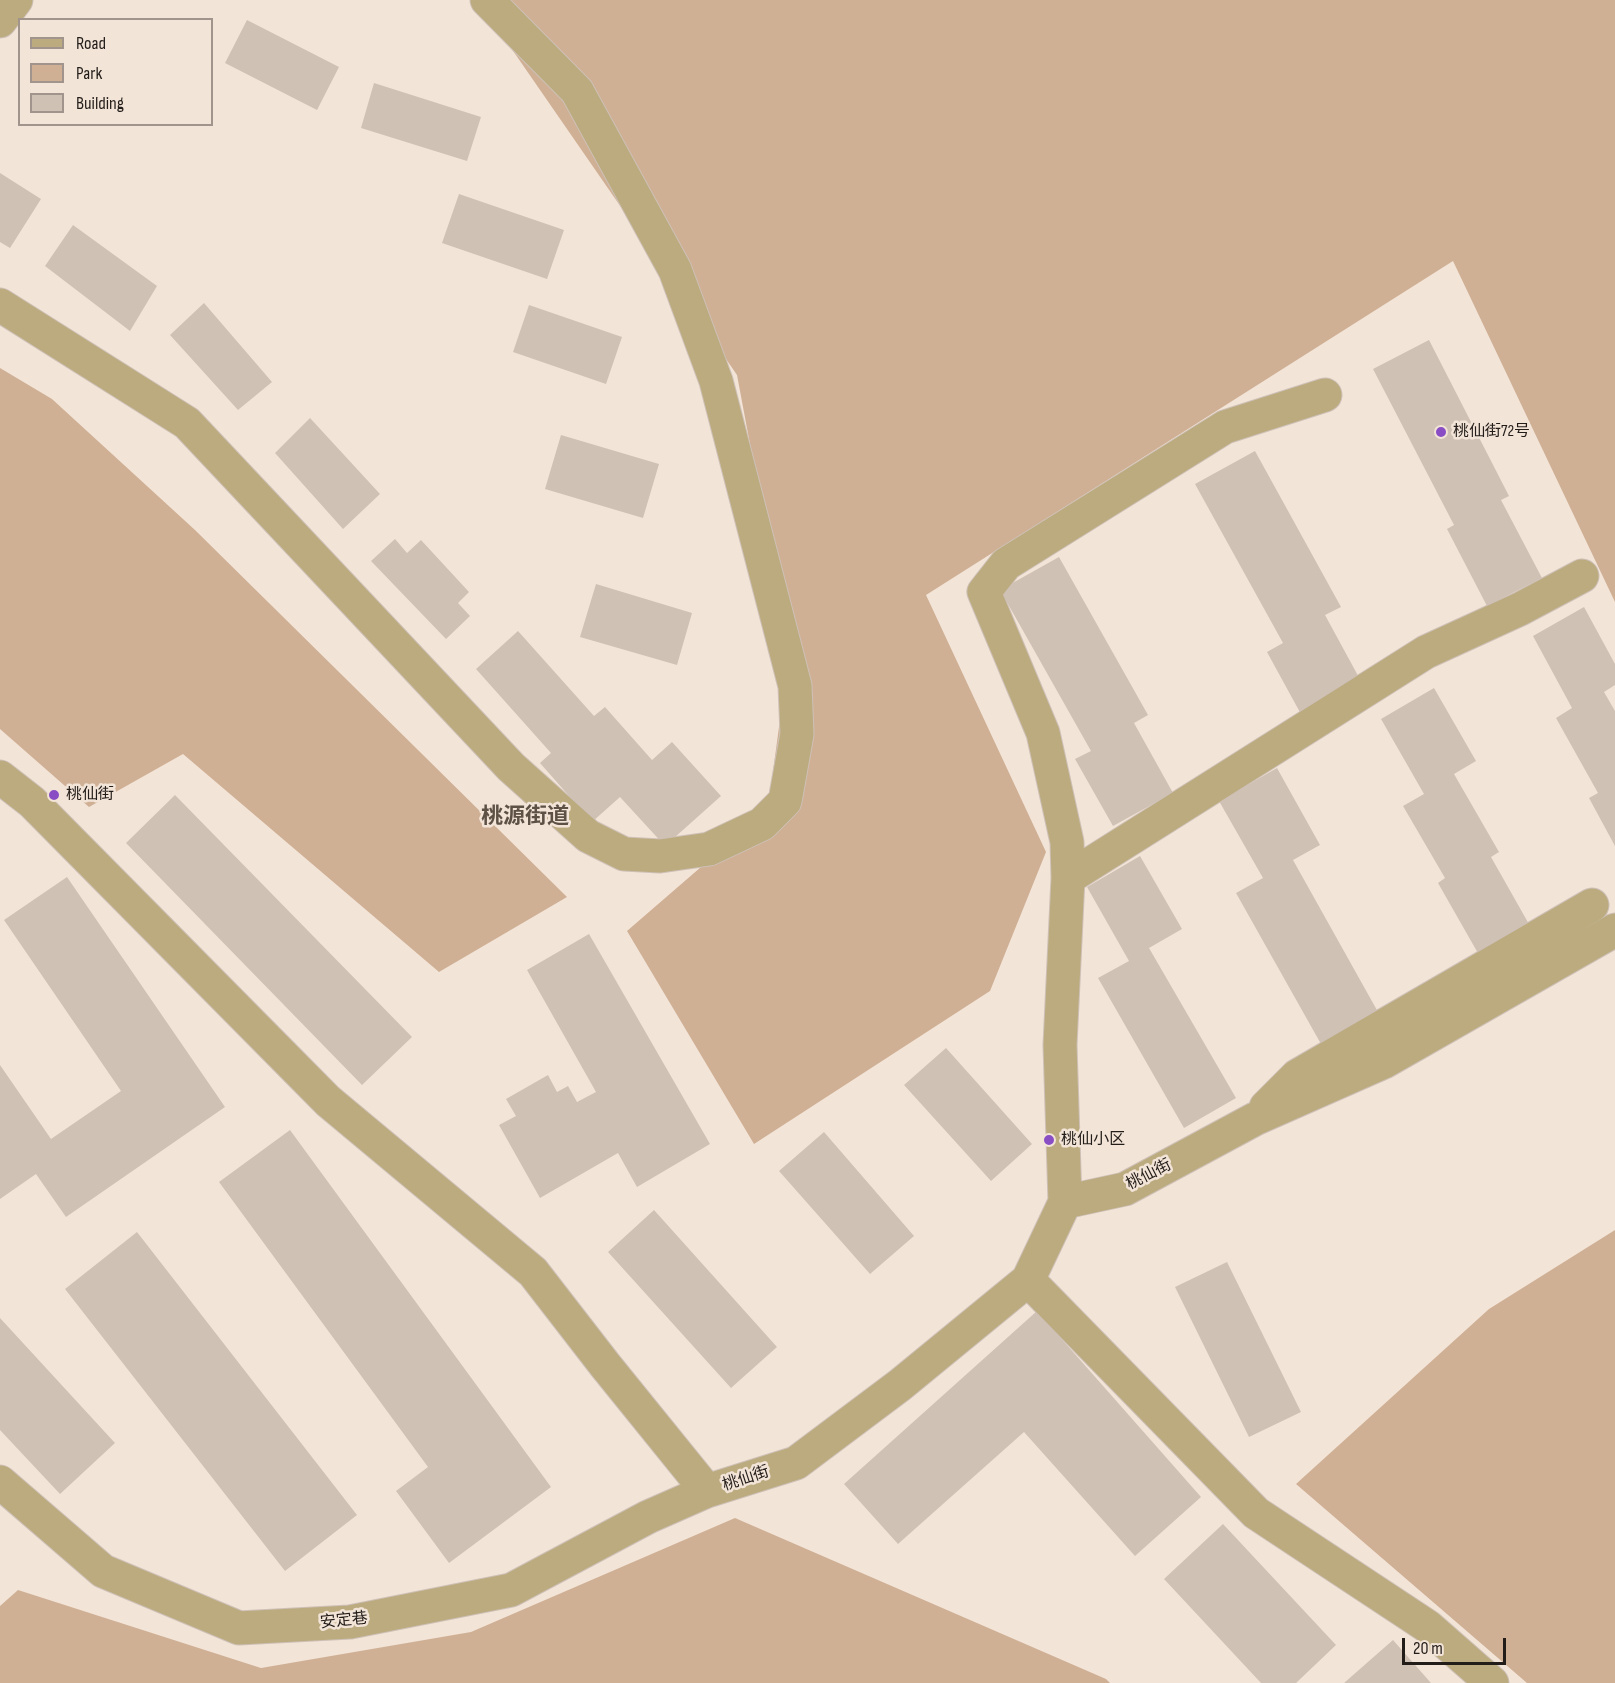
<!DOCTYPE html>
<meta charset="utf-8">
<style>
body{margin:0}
#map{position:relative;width:1615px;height:1683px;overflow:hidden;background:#f3e4d8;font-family:"Sofia Sans Condensed",sans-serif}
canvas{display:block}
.legend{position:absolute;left:18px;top:18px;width:195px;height:108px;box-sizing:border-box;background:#f3e4d8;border:2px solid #a0948c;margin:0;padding:8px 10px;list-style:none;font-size:18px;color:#231d19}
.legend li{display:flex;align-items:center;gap:12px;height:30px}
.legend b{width:30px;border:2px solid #a0948c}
.scale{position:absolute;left:1402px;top:1638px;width:104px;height:27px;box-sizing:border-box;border:3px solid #231d19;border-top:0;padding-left:8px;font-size:18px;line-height:21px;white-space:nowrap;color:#231d19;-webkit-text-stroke:4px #f3e4d8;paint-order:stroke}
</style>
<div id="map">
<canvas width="1615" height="1683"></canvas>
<ul class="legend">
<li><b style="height:8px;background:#bbab7f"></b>Road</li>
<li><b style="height:16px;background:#cfb095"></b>Park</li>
<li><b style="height:16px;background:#d0c1b5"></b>Building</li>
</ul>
<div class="scale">20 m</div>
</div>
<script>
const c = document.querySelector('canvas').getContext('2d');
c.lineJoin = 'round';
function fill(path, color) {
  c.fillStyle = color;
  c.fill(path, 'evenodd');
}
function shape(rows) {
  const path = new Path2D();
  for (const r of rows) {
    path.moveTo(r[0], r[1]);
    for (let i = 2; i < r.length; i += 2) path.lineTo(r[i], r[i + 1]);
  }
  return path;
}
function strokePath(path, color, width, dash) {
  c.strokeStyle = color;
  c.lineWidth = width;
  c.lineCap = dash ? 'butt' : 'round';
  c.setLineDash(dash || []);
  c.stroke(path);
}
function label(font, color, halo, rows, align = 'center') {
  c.font = font + ' "Sofia Sans Condensed","Noto Sans SC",sans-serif';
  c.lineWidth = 5;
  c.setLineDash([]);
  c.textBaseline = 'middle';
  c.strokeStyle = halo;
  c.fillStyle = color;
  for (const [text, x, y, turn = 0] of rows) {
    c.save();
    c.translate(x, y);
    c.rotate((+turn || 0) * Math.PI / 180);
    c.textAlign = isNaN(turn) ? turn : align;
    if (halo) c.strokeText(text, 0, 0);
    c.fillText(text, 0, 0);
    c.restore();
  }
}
fill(shape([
 [504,0,1615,0,1615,602,1453,261,926,595,1046,852,990,991,754,1144,627,931,768,809,789,652,737,375,491,19],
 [0,368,52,399,195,530,567,897,439,972,183,754,89,807,0,729],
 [1615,1230,1615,1683,1527,1683,1296,1484,1489,1309],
 [735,1518,1106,1679,1110,1683,0,1683,0,1606,18,1590,261,1668,471,1632]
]), '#cfb095');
fill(shape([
 [247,20,339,67,317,110,225,63],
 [374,83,481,117,467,161,361,128],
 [0,173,41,199,10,248,0,242],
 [459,194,564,230,547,279,442,243],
 [73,225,157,286,130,331,45,266],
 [204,303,272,382,238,410,170,335],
 [529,305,622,337,606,384,513,352],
 [1429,340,1509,496,1501,500,1542,578,1487,606,1447,529,1454,525,1373,369],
 [310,418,380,494,343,529,275,453],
 [561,435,659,464,643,518,545,489],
 [1255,451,1341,607,1325,615,1362,683,1302,716,1267,652,1283,643,1195,484],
 [395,539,407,553,421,540,469,592,458,603,470,616,446,639,371,561],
 [1059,557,1148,715,1134,723,1173,793,1113,826,1075,759,1091,751,1000,590],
 [596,584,692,613,677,665,580,637],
 [1584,607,1615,664,1615,685,1604,692,1615,711,1615,846,1589,798,1598,793,1556,718,1572,708,1533,636],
 [518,631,594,716,605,707,652,760,672,742,721,796,665,846,620,797,592,822,540,763,551,753,476,669],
 [1434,688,1476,761,1454,774,1499,852,1491,857,1534,933,1483,962,1438,883,1445,878,1403,806,1424,794,1381,719],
 [1277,768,1320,845,1293,860,1378,1012,1321,1044,1236,893,1263,878,1219,801],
 [175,795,412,1037,362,1085,126,843],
 [1140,856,1182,929,1149,948,1236,1098,1184,1128,1098,978,1129,961,1087,887],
 [67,877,225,1107,66,1217,36,1174,0,1199,0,1065,51,1139,121,1091,4,920],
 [589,934,710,1144,637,1187,618,1153,540,1198,499,1125,516,1116,506,1099,548,1075,557,1092,568,1086,577,1102,596,1092,527,970],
 [946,1048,1032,1144,991,1181,904,1085],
 [290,1130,551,1487,449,1563,396,1491,428,1467,219,1182],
 [824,1132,914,1236,870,1274,779,1171],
 [654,1210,777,1347,731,1388,608,1252],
 [137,1232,357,1515,285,1571,65,1289],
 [1227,1262,1301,1412,1249,1437,1175,1287],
 [1037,1311,1201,1497,1135,1556,1024,1432,898,1544,844,1484],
 [0,1318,115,1443,60,1494,0,1430],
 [1223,1524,1336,1645,1296,1683,1261,1683,1164,1579],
 [1393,1640,1431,1683,1344,1683]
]), '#d0c1b5');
const minor = shape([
 [0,21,16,0],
 [0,305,187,423,511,767,588,836,624,854,660,856,709,849,762,824,785,801,797,734,795,686,716,381,675,270,577,91,487,0],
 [0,777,32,802,328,1101,533,1272,605,1365,707,1491],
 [1068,878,1426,652,1520,609,1582,576],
 [1266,1107,1297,1076,1592,905],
 [1065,1202,1125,1189,1255,1119,1384,1062,1615,930],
 [1028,1280,1256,1513,1427,1626,1492,1683],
 [0,1482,103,1571,239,1628,350,1622,511,1590,648,1517,707,1491,796,1463,900,1385,1028,1280,1065,1202,1060,1045,1068,878,1067,842,1043,733,984,592,1006,564,1225,427,1325,395]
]);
strokePath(minor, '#cec0b6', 35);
strokePath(minor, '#bbab7f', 33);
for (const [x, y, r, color] of [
 [1441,432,6,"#8a4ec4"],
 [54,795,6,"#8a4ec4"],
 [1049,1140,6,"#8a4ec4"]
]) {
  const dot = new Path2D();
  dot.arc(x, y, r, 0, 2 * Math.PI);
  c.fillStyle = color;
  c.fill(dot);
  strokePath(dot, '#f3e4d8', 2);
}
label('16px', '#231d19', '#f3e4d8', [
 ["桃仙街72号",1453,432],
 ["桃仙街",66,795],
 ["桃仙小区",1061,1140]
], 'left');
label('16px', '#231d19', '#f3e4d8', [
 ["桃仙街",1149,1175,-27],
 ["桃仙街",746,1479,-18],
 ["安定巷",344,1621,-6]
]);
label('bold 22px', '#5d5146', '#f3e4d8', [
 ["桃源街道",525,817]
]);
</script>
